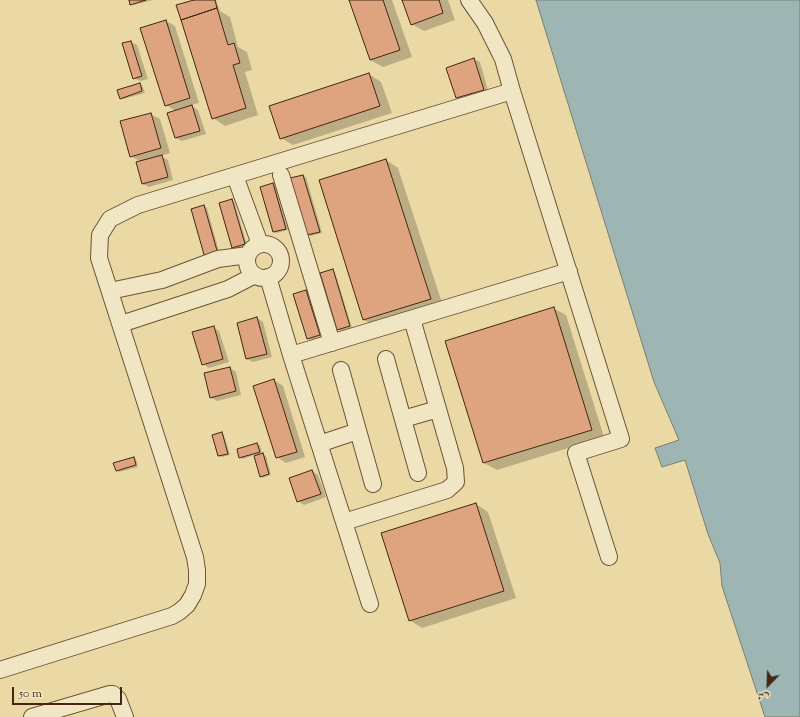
<!DOCTYPE html>
<meta charset="utf-8">
<style>
body{margin:0}
#map{position:relative;width:800px;height:717px;overflow:hidden;background:#ead8a5;font-family:"Sorts Mill Goudy",Amiri,serif}
canvas{display:block}
.north{position:absolute;left:748px;top:665px;width:40px;height:40px;-webkit-text-stroke:3px #f1e6c4;paint-order:stroke;rotate:203deg;font-size:11px;font-weight:700;line-height:16px;text-align:center;color:#432711}
.north::after{content:'';display:block;margin:auto;width:14px;height:18px;background:#432711;clip-path:polygon(50% 0,100% 100%,50% 72%,0 100%)}
.scale{position:absolute;left:12px;top:687px;width:110px;height:18px;box-sizing:border-box;border:2px solid #432711;border-top:0;padding-left:5px;font-size:12px;line-height:14px;white-space:nowrap;color:#432711;-webkit-text-stroke:3px #f1e6c4;paint-order:stroke}
</style>
<div id="map">
<canvas width="800" height="717"></canvas>
<div class="north">ش</div>
<div class="scale">50 m</div>
</div>
<script>
const c = document.querySelector('canvas').getContext('2d');
c.lineJoin = 'round';
function fill(path, color) {
  c.fillStyle = color;
  c.fill(path, 'evenodd');
}
function shape(rows) {
  const path = new Path2D();
  for (const r of rows) {
    if (r.length === 3) {
      path.moveTo(r[0] + r[2], r[1]);
      path.arc(r[0], r[1], r[2], 0, 2 * Math.PI);
      continue;
    }
    path.moveTo(r[0], r[1]);
    for (let i = 2; i < r.length; i += 2) path.lineTo(r[i], r[i + 1]);
  }
  return path;
}
function strokePath(path, color, width, dash) {
  c.strokeStyle = color;
  c.lineWidth = width;
  c.lineCap = dash ? 'butt' : 'round';
  c.setLineDash(dash || []);
  c.stroke(path);
}
const water = shape([
 [536,0,800,0,800,717,765,717,722,586,720,563,708,534,685,460,662,467,655,448,679,440,654,382,536,0]
]);
fill(water, '#9eb6b3');
strokePath(water, '#7a7d72', 1);
fill(shape([
 [130,0,153,0,134,5,131,4],
 [198,0,216,0,220,11,230,17,238,47,247,52,252,70,245,72,258,115,225,126,213,118],
 [350,0,392,0,412,57,383,67,370,60],
 [403,0,448,0,455,20,424,31,411,24],
 [166,21,175,26,199,103,191,105,198,110,206,134,182,141,176,138,168,113,176,111,166,105],
 [131,42,137,45,148,79,140,81,134,78],
 [474,59,480,62,489,94,463,101,456,97],
 [369,74,381,82,392,113,293,145,281,138],
 [139,84,142,85,145,93,123,99,121,98],
 [151,114,160,119,170,153,160,156,168,160,173,180,149,187,143,184,141,162,131,156],
 [386,160,398,168,443,306,377,327,364,320,320,181],
 [303,176,306,177,322,233,311,236,308,235,291,179],
 [273,184,275,186,288,230,277,233,274,232],
 [231,200,234,201,247,245,236,249,233,247],
 [204,206,207,208,220,255,209,259],
 [332,270,335,272,352,328,341,331,338,329],
 [306,291,309,293,322,337,310,340,307,338],
 [553,308,566,315,604,437,497,470,484,463,446,342],
 [257,318,263,322,272,357,253,362,247,359,238,324],
 [213,327,219,331,229,362,209,368,203,364],
 [230,368,236,372,241,395,217,401,210,397],
 [274,380,283,386,305,457,286,463,277,457],
 [222,433,224,435,230,455,222,457,219,456],
 [257,444,260,445,262,454,266,456,271,475,263,478,261,476,254,455,243,459,240,457],
 [133,458,136,459,138,467,119,472,117,471],
 [312,471,318,475,326,497,304,505,298,501],
 [476,504,488,512,516,598,422,628,409,620]
]), '#0003');
const building = shape([
 [129,0,146,0,130,5,129,0],
 [194,0,215,0,217,8,181,20,176,5,194,0],
 [349,0,383,0,400,50,370,60,349,0],
 [402,0,439,0,443,13,411,25,402,0],
 [217,8,228,45,234,43,240,63,233,65,246,108,212,119,181,20,217,8],
 [166,20,190,98,165,106,140,28,166,20],
 [131,41,142,76,133,79,122,43,131,41],
 [474,58,484,90,456,98,446,68,474,58],
 [369,73,380,106,280,139,269,106,369,73],
 [140,83,142,91,120,99,117,90,140,83],
 [192,105,200,131,175,138,167,113,192,105],
 [151,113,161,148,130,157,120,121,151,113],
 [162,155,168,177,142,184,136,162,162,155],
 [386,159,431,299,363,320,319,180,386,159],
 [303,175,320,232,307,235,290,178,303,175],
 [273,183,286,229,273,232,260,187,273,183],
 [232,199,245,244,232,248,219,203,232,199],
 [204,205,218,254,205,258,191,209,204,205],
 [333,269,350,326,337,330,320,273,333,269],
 [306,290,320,335,307,339,293,294,306,290],
 [554,307,592,430,483,463,445,341,554,307],
 [257,317,267,354,246,359,237,323,257,317],
 [214,326,223,359,202,365,192,332,214,326],
 [230,367,236,391,210,398,204,373,230,367],
 [274,379,297,452,276,458,253,386,274,379],
 [222,432,228,454,218,456,212,435,222,432],
 [257,443,260,452,239,458,237,449,257,443],
 [263,453,269,474,260,477,254,456,263,453],
 [134,457,136,465,116,471,113,463,134,457],
 [312,470,321,494,297,502,289,478,312,470],
 [476,503,504,591,409,621,381,533,476,503]
]);
fill(building, '#dea480');
strokePath(building, '#432711', 1);
const minor = shape([
 [469,0,485,23,503,59,512,91],
 [281,175,332,343],
 [235,176,260,244],
 [264,261,17],
 [268,277,291,355,370,604],
 [110,291,162,280,218,259,248,255],
 [121,324,228,289,255,275],
 [291,355,569,271],
 [386,359,418,473],
 [341,370,373,484],
 [403,419,438,409],
 [319,444,358,431],
 [344,522,447,490,456,482,455,468,412,319],
 [0,670,172,616,179,612,187,605,193,595,197,584,197,570,195,557,99,258,100,235,110,219,138,205,512,91,621,439,576,453,609,557],
 [32,717,110,694,113,694,118,699,125,717]
]);
strokePath(minor, '#6d5336', 18);
strokePath(minor, '#f1e6c4', 16);
</script>
